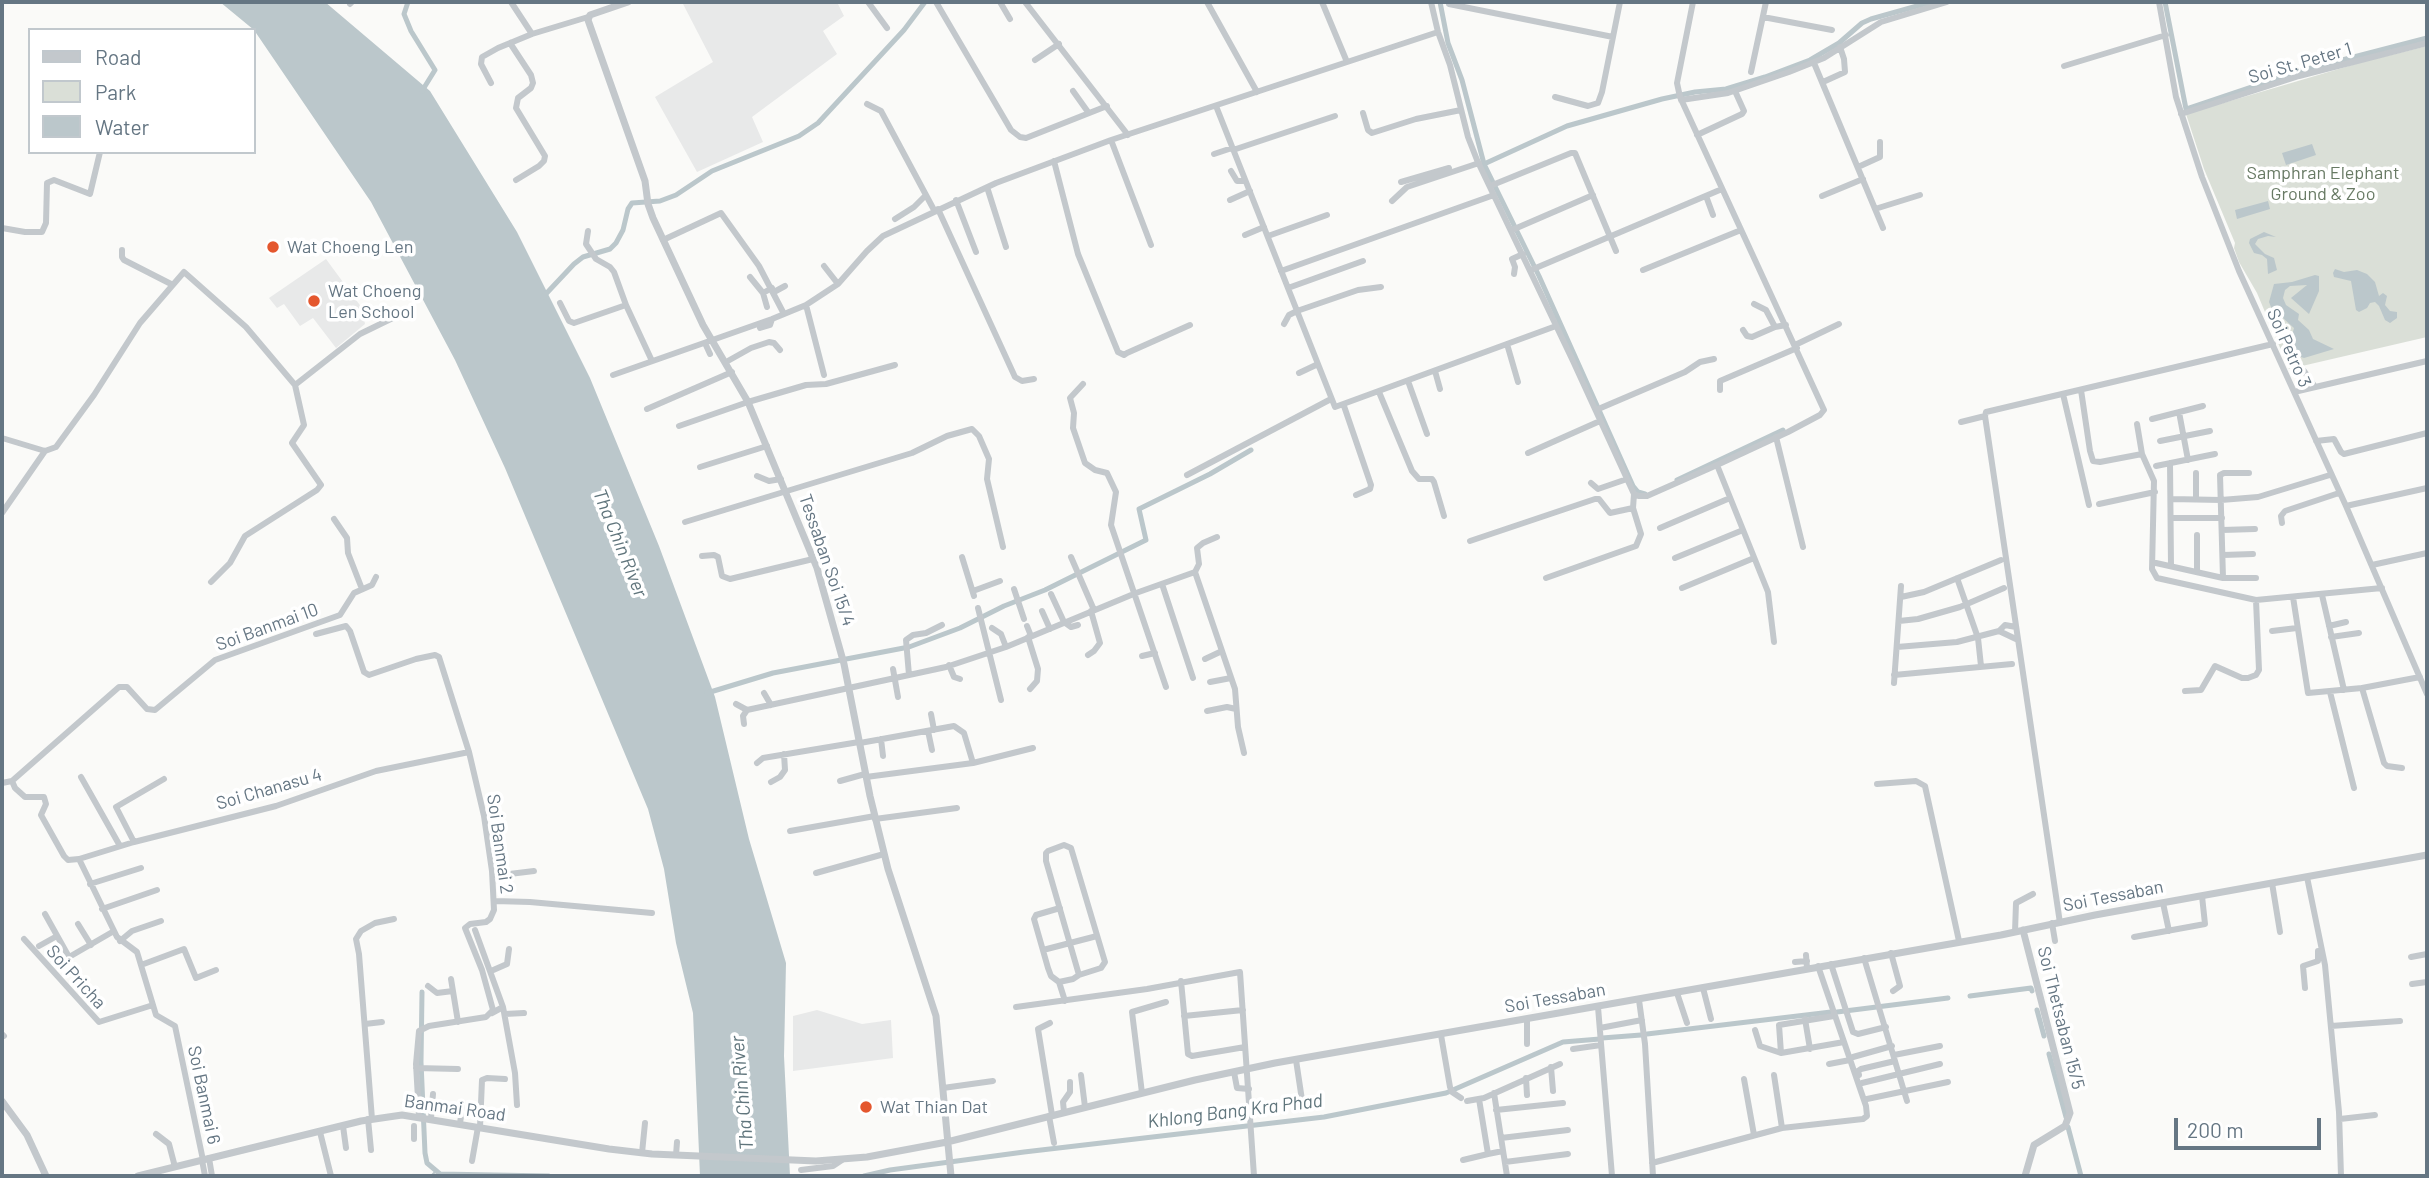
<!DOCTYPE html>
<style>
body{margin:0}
#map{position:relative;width:2429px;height:1178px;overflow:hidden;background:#fafaf8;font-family:Barlow,sans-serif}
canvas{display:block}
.frame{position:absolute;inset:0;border:4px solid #657683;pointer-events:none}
.legend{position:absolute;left:28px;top:28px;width:228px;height:126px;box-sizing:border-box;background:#fff;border:2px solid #c1c8cd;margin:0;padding:9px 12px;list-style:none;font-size:21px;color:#657683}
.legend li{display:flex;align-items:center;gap:14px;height:35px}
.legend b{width:35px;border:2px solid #c1c8cd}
.scale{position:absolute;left:2174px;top:1118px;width:147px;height:32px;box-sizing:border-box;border:4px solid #657683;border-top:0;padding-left:9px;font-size:21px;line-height:24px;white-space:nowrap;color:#657683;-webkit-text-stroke:5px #fff;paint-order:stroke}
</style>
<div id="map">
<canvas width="2429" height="1178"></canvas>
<div class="frame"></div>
<ul class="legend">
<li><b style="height:9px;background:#c3c8cc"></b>Road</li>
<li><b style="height:19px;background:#dadfd7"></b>Park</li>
<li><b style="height:19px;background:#bbc7cb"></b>Water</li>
</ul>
<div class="scale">200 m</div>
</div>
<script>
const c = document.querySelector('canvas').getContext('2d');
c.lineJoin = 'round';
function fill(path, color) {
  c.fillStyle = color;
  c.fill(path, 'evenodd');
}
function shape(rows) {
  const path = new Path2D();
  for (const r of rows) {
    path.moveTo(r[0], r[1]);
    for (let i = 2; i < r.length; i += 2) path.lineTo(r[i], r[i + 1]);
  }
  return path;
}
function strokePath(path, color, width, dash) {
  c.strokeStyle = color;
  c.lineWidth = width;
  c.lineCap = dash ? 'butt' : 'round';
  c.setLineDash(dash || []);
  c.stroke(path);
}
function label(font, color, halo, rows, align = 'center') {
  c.font = font + ' Barlow,sans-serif';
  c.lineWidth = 7;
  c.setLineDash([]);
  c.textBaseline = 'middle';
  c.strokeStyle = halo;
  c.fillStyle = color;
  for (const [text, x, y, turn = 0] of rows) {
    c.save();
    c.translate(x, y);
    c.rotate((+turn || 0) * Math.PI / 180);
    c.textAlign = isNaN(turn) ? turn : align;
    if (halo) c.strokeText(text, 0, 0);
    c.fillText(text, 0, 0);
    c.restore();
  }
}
fill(shape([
 [682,2,837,2,844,16,823,31,837,54,752,117,763,142,697,172,655,97,713,62],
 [326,259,362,308,365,324,336,348,313,318,300,326,284,304,277,308,269,298],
 [817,1010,862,1024,891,1020,893,1058,793,1071,793,1016]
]), '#e8e9e9');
fill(shape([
 [2427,46,2427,337,2289,369,2257,293,2239,262,2234,248,2235,243,2204,169,2186,114,2359,63]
]), '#dadfd7');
fill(shape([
 [220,2,325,2,430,91,517,232,590,378,659,546,715,697,749,839,786,963,784,1056,790,1176,700,1176,693,1013,676,943,664,869,648,809,505,468,455,360,371,202,254,30],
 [2312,144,2316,155,2286,165,2282,153],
 [2268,201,2270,209,2237,219,2235,210],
 [2264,232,2276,237,2268,236,2258,239,2255,244,2265,254,2274,258,2277,270,2268,274,2267,259,2262,255,2254,253,2249,243,2250,239],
 [2335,269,2344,272,2357,270,2367,274,2375,282,2379,296,2383,293,2387,296,2385,305,2390,311,2397,312,2397,318,2390,323,2385,320,2379,306,2375,302,2370,303,2367,308,2359,312,2356,310,2351,281,2334,277,2333,273],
 [2315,275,2319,276,2319,291,2309,314,2291,298,2307,285,2290,286,2285,290,2283,298,2286,305,2299,314,2298,320,2309,330,2313,339,2334,349,2304,358,2295,355,2292,350,2291,339,2294,328,2271,307,2269,302,2274,284,2292,282]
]), '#bbc7cb');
strokePath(shape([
 [431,1176,436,1171]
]), '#bbc7cb', 2);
strokePath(shape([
 [408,2,404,14,411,31,435,70,422,91],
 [1440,2,1448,43,1462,80,1484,164,1539,276,1633,486,1638,492,1645,494],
 [2165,2,2186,109,2296,72,2427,38],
 [1484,164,1567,126,1662,99,1695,92,1726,89,1765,77,1810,60,1839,43,1862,23,1871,19,1931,2],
 [543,297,574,264,583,257,610,249,616,243,623,230,628,209,632,203,660,201,676,195,712,171,799,136,818,123,904,30,925,2],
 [1677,480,1783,430],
 [707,693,773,673,909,647,960,628,1004,606,1045,590,1146,540,1139,509,1210,474,1251,450],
 [422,992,421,1062,425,1153,427,1163,440,1174,549,1176],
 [1970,996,2031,988,2032,991],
 [2037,1010,2044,1036],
 [1837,1012,1948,998],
 [1647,1034,1831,1012],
 [1602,1038,1641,1035],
 [2049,1054,2066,1117],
 [2068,1127,2081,1176],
 [864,1176,890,1170,1024,1152,1324,1117,1446,1093,1563,1042,1600,1039]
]), '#bbc7cb', 5);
strokePath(shape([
 [511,2,532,34],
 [868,2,887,28],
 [936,2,1011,130,1020,137,1026,138,1107,106],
 [1000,2,1010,19],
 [1025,2,1128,135],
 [1207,2,1257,92],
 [1322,2,1347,62],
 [1431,2,1438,32,1450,65,1468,137,1477,160,1573,361,1634,494,1639,496,1647,496,1717,465,1788,432,1820,415,1824,410,1680,97,1677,83,1693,2],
 [2159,2,2176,97,2202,177,2239,271,2346,506,2427,694],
 [350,4,352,2],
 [1449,4,1613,37],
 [1763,17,1832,30],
 [510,43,531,75,533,83,531,88,518,98,516,108,545,156,544,161,539,166,516,180],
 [1035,60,1059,44],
 [1814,63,1883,228],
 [2064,66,2166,35],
 [1751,72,1766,2],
 [1823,82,1845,72,1844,59,1840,47],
 [491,83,481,64,482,57,498,48,532,34,588,17],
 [1073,91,1088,112],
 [1555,97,1588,106,1598,103,1602,92,1620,2],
 [1681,100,1728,93,1789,72,1824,58,1881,22,1947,2],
 [867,104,881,111,934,210],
 [1216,106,1335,407,1556,326],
 [1363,113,1368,130,1372,133,1416,119,1461,110],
 [2181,114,2299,76,2427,43],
 [1697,135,1742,114,1744,111,1735,91],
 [1111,140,1151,245],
 [1233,150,1335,116],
 [1214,154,1232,148],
 [1054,161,1078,254,1118,352,1124,355,1127,353,1190,325],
 [1858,167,1880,157,1880,142],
 [1231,171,1237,181,1245,181],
 [1401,182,1449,168],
 [1490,186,1571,153,1575,153,1616,251],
 [987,187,1006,247],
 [1706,196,1713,215],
 [1822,196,1863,179],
 [956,200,976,252],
 [1230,200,1250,191],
 [1392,201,1407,187,1479,163],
 [938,209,1015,377,1022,381,1034,379],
 [1875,209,1920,195],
 [895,219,914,207,926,195],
 [2,228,25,232,42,232,46,223,47,183,54,180,90,194,100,152],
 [1512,230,1593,195],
 [588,231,586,244,596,259,610,267,614,272,626,305,652,361],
 [1245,235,1264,227],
 [1268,236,1327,215],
 [663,240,721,213,759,266,784,314],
 [122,250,122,257,124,260,173,285],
 [824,266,838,284],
 [1531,270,1722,189],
 [1643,270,1741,230],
 [1281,271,1494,195],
 [1514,274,1515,267,1512,259,1523,254],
 [750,277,763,293,772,288],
 [1288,288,1363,261],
 [774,292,785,286],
 [763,293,767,307],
 [560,303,569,321,574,323,626,305],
 [1754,304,1766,310,1775,327,1786,325],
 [806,305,824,375],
 [1284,324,1289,315,1297,311,1358,290,1381,287],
 [760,328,770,325,772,319],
 [1743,330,1747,336,1752,337,1775,327],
 [705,343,710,354],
 [1507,344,1518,382],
 [1795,345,1839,324],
 [726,362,751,348,769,342,774,343,780,350],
 [1435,371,1440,389],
 [2304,371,2315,387],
 [1299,373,1318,364],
 [613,375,772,319,806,305,838,284,867,251,883,236,996,183,1111,140,1438,32],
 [1408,381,1427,434],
 [1083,384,1070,398,1074,413,1073,428,1085,463,1095,470,1107,473,1116,492,1111,525,1166,687],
 [295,385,360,334,401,314],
 [1720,390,1720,381,1797,348],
 [2081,390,2090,451,2093,461,2100,462,2142,454],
 [1379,392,1412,471,1419,479,1432,479,1434,482,1444,516],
 [2294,392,2427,361],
 [2063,394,2089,505],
 [1344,406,1371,485,1370,489,1356,495],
 [647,409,732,372],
 [1596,410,1685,372,1700,362,1714,359],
 [2179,412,2188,460],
 [1985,416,2060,923],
 [2152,419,2203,406],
 [1961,422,1985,416,1986,412,2273,344],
 [2137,424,2142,454,2154,481,2152,569,2157,578,2256,600,2382,588],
 [679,426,748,402,806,385,826,384,895,365],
 [1776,437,1803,547],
 [2,438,45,451,56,447,94,395,140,323,184,272,246,327,295,385,304,425,292,443,321,485,317,490,245,536,230,563,211,582],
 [2160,441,2210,431],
 [2316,441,2334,439,2341,452,2344,454,2427,433],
 [1528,453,1600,421],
 [2170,463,2171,566],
 [1717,465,1768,592,1774,642],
 [2156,466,2215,454],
 [700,467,767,446],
 [2249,473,2224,473,2220,475,2223,578,2256,578],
 [1187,475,1331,399],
 [757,476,769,481,781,479],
 [1591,483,1598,489,1627,479],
 [2171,499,2221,500,2258,497,2330,475],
 [2196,499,2196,473],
 [2099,504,2155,492],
 [2346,506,2427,488],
 [2,513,45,451],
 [2171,518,2222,518],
 [334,519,347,538,348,553,362,589],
 [685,522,912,453,947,436,972,429,979,436,989,459,987,479,1003,547],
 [2282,523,2281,516,2285,511,2339,493],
 [1660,528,1730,498],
 [2222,530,2255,529],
 [1217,537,1203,543,1197,548,1199,564,1195,572,1235,689,1238,727,1244,753],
 [1470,541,1595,499,1599,499,1610,513,1633,508],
 [2223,555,2253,554],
 [702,556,714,555,718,557,722,576,730,579,813,559],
 [962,557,974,596],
 [1071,557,1094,610],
 [1675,558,1743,530],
 [2156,563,2223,578],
 [2372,565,2427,553],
 [2197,572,2197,535],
 [1546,578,1636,546,1641,534,1633,508,1634,494],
 [1957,578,1978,638,1981,666],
 [1162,584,1193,678],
 [1682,588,1754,558],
 [1014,589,1024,619],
 [973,591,1000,581],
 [1051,594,1064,622,1071,627,1078,625],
 [2322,595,2344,690],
 [1901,597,1924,592,2001,560],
 [2293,597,2308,693,2362,688,2420,677],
 [978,608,1001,700],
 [1042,611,1050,629],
 [1899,621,1918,619,1960,607,2004,588],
 [1027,626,1031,636],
 [2329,626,2346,622],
 [992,628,1001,634,1006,647],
 [1999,631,2018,640],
 [2272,631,2297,628],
 [316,634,346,626,350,631,364,672,369,675,416,659,435,655,439,657,469,752,484,816,492,871,494,910,490,919,486,922,470,924,465,928,482,970,493,1010,486,1017,429,1026,419,1031,416,1064,419,1116],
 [1028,637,1038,669,1037,681,1030,689],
 [2331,637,2359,633],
 [1897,647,1957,642,1999,631,2005,625,2016,627],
 [1088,655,1094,651,1100,643,1091,611],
 [1142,656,1155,653],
 [1205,659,1222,651],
 [949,665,954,677,960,679],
 [893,669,898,697],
 [909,675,906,640,913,635,926,633,942,625],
 [1894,675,2012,664],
 [1210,682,1231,678],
 [1894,683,1901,586],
 [2362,688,2384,763,2387,766,2402,768],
 [2185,691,2201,690,2215,666,2242,678,2248,678,2256,675,2259,670,2256,600],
 [2330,692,2354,788],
 [764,693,771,705],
 [736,704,747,710,946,667,1006,647,1136,593,1195,572],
 [1207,711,1227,707,1236,709],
 [931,714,934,730],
 [744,724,743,716,747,710],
 [928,731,932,750],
 [881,739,883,756],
 [860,743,954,726,964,733,973,763],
 [757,763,763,758,859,742],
 [81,777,120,846],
 [866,777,973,763,1033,748],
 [12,781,15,788,25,797,44,797,46,804,41,815,64,856,68,860,79,859,117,937,137,952,156,1015,175,1026,203,1160],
 [840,781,865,774],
 [771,782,780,777,785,770,784,754],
 [2,783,12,781,119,687,127,687,147,709,155,710,215,660,340,615,354,593,372,585,376,577],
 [1877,784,1916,781,1925,786,1959,941],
 [875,819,957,808],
 [790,831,875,816],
 [134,842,116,807,164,779],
 [79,859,134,842,276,806,376,771,469,752],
 [816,873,884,854],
 [493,876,534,871],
 [2307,877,2325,965,2339,1112,2341,1176],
 [2272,883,2280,932],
 [90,884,141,868],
 [495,901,530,902,652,913],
 [2163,903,2169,931],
 [1060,908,1036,915,1034,919,1048,968,1051,976,1059,982,1065,1001],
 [102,909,157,890],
 [45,914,69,957],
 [2052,923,2055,941],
 [78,924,91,945],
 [475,930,503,1007,492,1013],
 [2015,932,2016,903,2033,894],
 [2134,937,2205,924,2202,896],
 [24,939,99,1022,153,1005],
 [120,941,132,931,161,921],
 [39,946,57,936],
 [1043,950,1097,936],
 [1891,953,1900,986,1893,991],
 [1806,955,1807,968],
 [2411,957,2427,954],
 [1864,958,1907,1101],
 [1795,962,1807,961],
 [57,964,114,931],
 [1831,964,1853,1032,1858,1034,1886,1027],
 [141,965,184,949,196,978,216,970],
 [491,971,507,964,509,949],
 [451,979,458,1022],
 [1181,981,1188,1054,1192,1056,1245,1047],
 [1059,982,1073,979,1079,975,1046,861,1046,853,1048,851,1064,845,1071,848,1105,962,1101,968,1079,975],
 [2412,984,2427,982],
 [428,986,437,993,453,991],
 [1703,988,1711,1019],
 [2305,988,2303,966,2318,961,2318,951],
 [1677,993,1687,1023],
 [1639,1000,1645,1044,1653,1176],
 [503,1007,515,1073,517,1105],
 [1016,1007,1147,989,1240,972,1254,1176],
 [1598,1007,1612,1176],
 [505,1014,524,1013],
 [1184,1016,1243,1010],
 [1805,1019,1810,1049],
 [1050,1023,1038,1029,1052,1115],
 [365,1024,382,1022],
 [2331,1026,2400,1021],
 [1600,1028,1642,1020],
 [1755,1030,1760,1046,1781,1053,1844,1042],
 [2,1034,4,1036],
 [1441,1035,1450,1087,1452,1092,1461,1098],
 [1527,1044,1527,1019],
 [1573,1049,1601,1045],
 [1781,1053,1779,1025,1834,1016],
 [1894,1055,1940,1046],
 [1853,1057,1892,1046],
 [1296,1060,1302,1100],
 [1829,1064,1850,1060],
 [1551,1067,1553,1091],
 [416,1068,458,1069],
 [1234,1072,1237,1088,1249,1089],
 [1081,1075,1085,1107],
 [1774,1075,1782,1128],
 [1859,1075,1858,1071,1861,1069,1895,1061],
 [1526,1078,1527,1095],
 [1744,1079,1754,1135],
 [1862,1083,1940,1064],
 [943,1088,993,1081],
 [1142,1093,1132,1012,1166,1002],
 [1494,1093,1507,1176],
 [1479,1099,1488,1154,1503,1151],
 [1867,1099,1948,1082],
 [1467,1101,1484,1098,1560,1064],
 [1496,1110,1563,1103],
 [1064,1112,1063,1102,1070,1092,1070,1082],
 [1049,1116,1054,1143],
 [431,1118,433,1094],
 [368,1119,371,1150],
 [372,1119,359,954,356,939,361,931,375,923,394,919],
 [2340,1119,2375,1115],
 [460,1123,463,1104],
 [343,1126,346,1148],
 [414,1126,414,1139],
 [480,1127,482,1080,487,1078,505,1079],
 [320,1132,331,1176],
 [156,1134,169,1144,175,1167],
 [1501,1138,1568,1130],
 [642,1153,645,1123],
 [676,1155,677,1142],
 [209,1158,212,1176],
 [202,1160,205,1176],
 [1463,1160,1488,1154],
 [472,1161,478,1127],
 [1505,1162,1568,1154],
 [1652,1163,1782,1128,1863,1119,1867,1116,1866,1106,1818,966],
 [801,1170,833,1166,842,1160]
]), '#c3c8cc', 6);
strokePath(shape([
 [628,2,590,15,588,20,645,181,648,204,653,218,703,325,748,402,817,568,844,664,870,796,888,869,936,1016,951,1176],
 [2023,930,2070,1113,2065,1126,2034,1145,2025,1176],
 [2,1101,27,1135,46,1176],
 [138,1176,361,1121,402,1115,609,1149,652,1154,816,1161,867,1157,947,1142,1195,1080,1275,1063,2001,935,2095,915,2427,855]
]), '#c3c8cc', 7);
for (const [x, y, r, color] of [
 [273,247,7,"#e4572e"],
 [314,301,7,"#e4572e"],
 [866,1107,7,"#e4572e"]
]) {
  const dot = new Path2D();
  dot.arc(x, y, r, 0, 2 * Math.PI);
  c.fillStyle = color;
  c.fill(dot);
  strokePath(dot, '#fff', 2.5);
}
label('18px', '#657683', '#fff', [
 ["Soi St. Peter 1",2300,63,-16],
 ["Soi Petro 3",2289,348,66],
 ["Tessaban Soi 15/4",827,560,71],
 ["Soi Banmai 10",267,627,-20],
 ["Soi Chanasu 4",269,789,-16],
 ["Soi Banmai 2",500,844,82],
 ["Soi Tessaban",2113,896,-11],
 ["Soi Pricha",76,977,48],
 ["Soi Tessaban",1555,998,-10],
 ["Soi Thetsaban 15/5",2061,1018,76],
 ["Soi Banmai 6",204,1095,78],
 ["Banmai Road",455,1108,8]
]);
label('18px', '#687a64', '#fff', [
 ["Samphran Elephant",2323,173],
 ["Ground & Zoo",2323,194]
]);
label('18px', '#657683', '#fff', [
 ["Wat Choeng Len",287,247],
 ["Wat Choeng",328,291],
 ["Len School",328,312],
 ["Wat Thian Dat",880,1107]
], 'left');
label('italic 19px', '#60757c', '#fff', [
 ["Tha Chin River",620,543,68],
 ["Tha Chin River",742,1093,-95],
 ["Khlong Bang Kra Phad",1235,1111,-7]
]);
</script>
